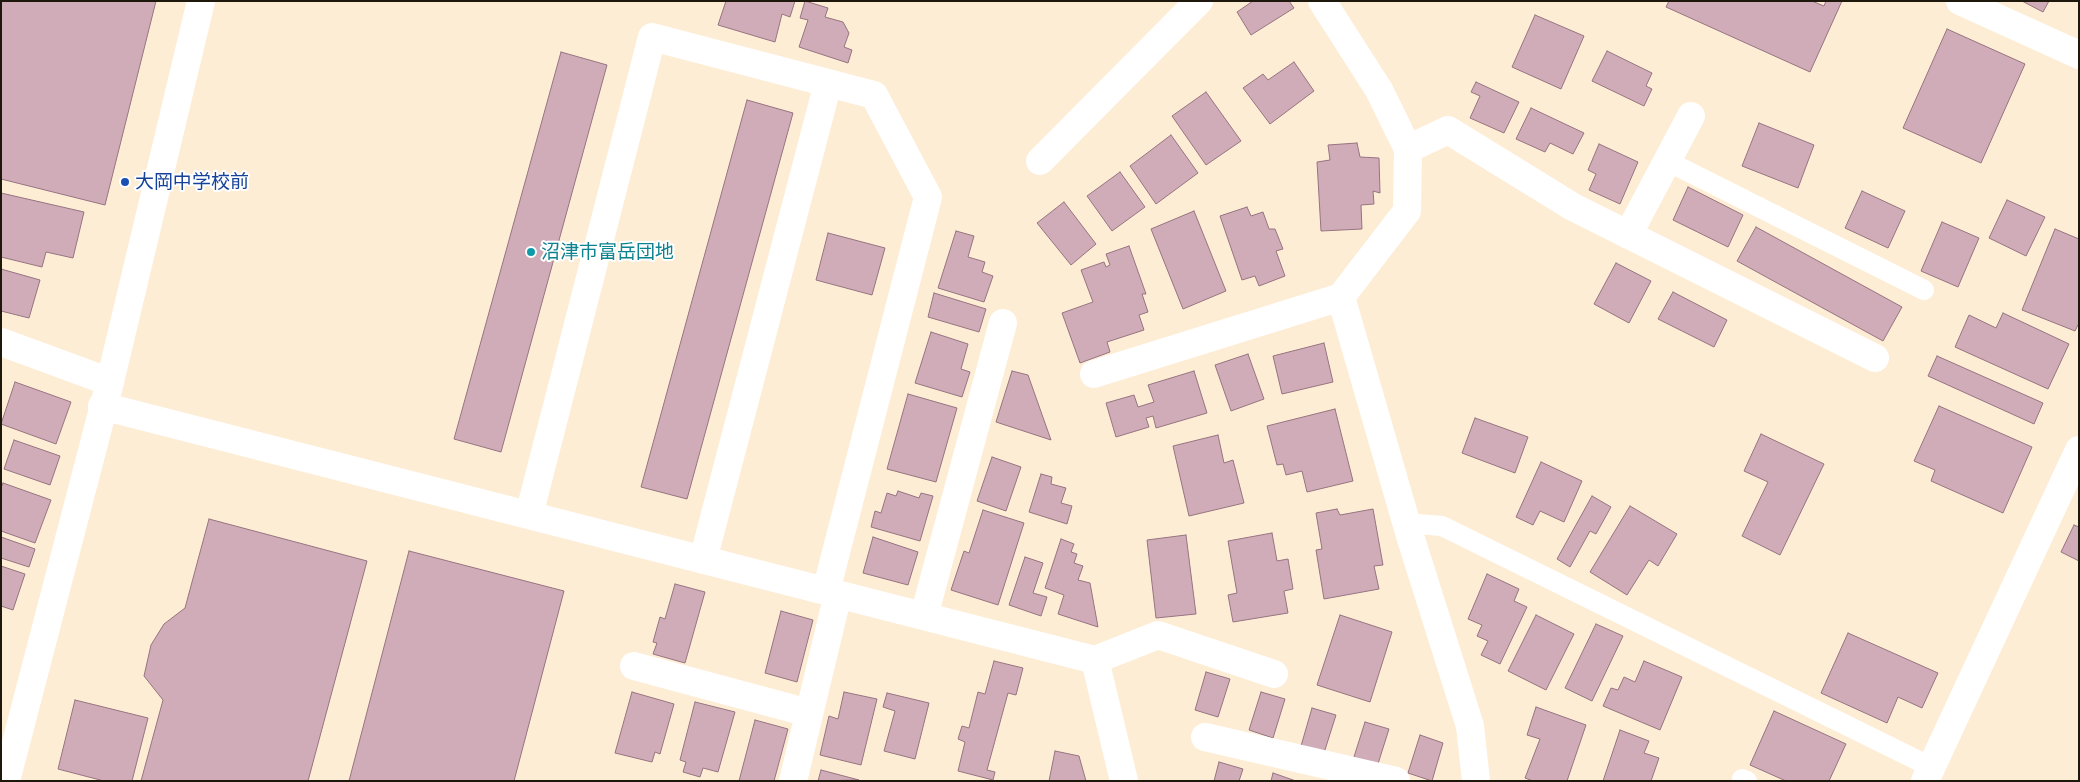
<!DOCTYPE html>
<meta charset="utf-8">
<style>
body{margin:0}
#map{position:relative;width:2080px;height:782px;overflow:hidden;background:#feedd5;font-family:"Alegreya Sans",sans-serif}
canvas{display:block}
.frame{position:absolute;inset:0;border:2px solid #1e170c;pointer-events:none}
</style>
<div id="map">
<canvas width="2080" height="782"></canvas>
<div class="frame"></div>
</div>
<script>
const c = document.querySelector('canvas').getContext('2d');
c.lineJoin = 'round';
function fill(path, color) {
  c.fillStyle = color;
  c.fill(path, 'evenodd');
}
function shape(rows) {
  const path = new Path2D();
  for (const r of rows) {
    path.moveTo(r[0], r[1]);
    for (let i = 2; i < r.length; i += 2) path.lineTo(r[i], r[i + 1]);
  }
  return path;
}
function strokePath(path, color, width, dash) {
  c.strokeStyle = color;
  c.lineWidth = width;
  c.lineCap = dash ? 'butt' : 'round';
  c.setLineDash(dash || []);
  c.stroke(path);
}
function label(font, color, halo, rows, align = 'center') {
  c.font = font + ' "Alegreya Sans","Noto Sans JP",sans-serif';
  c.lineWidth = 4;
  c.setLineDash([]);
  c.textBaseline = 'middle';
  c.strokeStyle = halo;
  c.fillStyle = color;
  for (const [text, x, y, turn = 0] of rows) {
    c.save();
    c.translate(x, y);
    c.rotate((+turn || 0) * Math.PI / 180);
    c.textAlign = isNaN(turn) ? turn : align;
    if (halo) c.strokeText(text, 0, 0);
    c.fillText(text, 0, 0);
    c.restore();
  }
}
const building = shape([
 [1,1,156,1,105,205,1,179,1,1],
 [726,1,795,1,790,17,782,14,775,42,718,25,726,1],
 [805,1,828,8,825,17,843,22,849,33,844,47,852,50,848,63,799,47,808,20,800,18,805,1],
 [1253,1,1289,1,1294,8,1251,35,1237,12,1253,1],
 [1669,1,1812,1,1824,6,1826,1,1842,1,1810,72,1666,7,1669,1],
 [2022,1,2049,1,2043,12,2022,1],
 [1535,15,1584,36,1561,89,1512,67,1535,15],
 [1947,29,2025,64,1981,163,1903,128,1947,29],
 [1607,51,1652,73,1646,86,1652,89,1644,106,1592,81,1607,51],
 [561,52,607,65,501,452,454,439,561,52],
 [1294,62,1314,91,1270,124,1243,88,1263,74,1268,80,1294,62],
 [1476,82,1519,102,1504,133,1470,118,1480,96,1471,92,1476,82],
 [1206,92,1241,141,1206,165,1172,116,1206,92],
 [747,100,793,113,687,499,641,487,747,100],
 [1531,108,1584,133,1573,154,1550,143,1545,152,1516,139,1531,108],
 [1759,123,1814,145,1798,188,1742,166,1759,123],
 [1171,135,1198,173,1156,204,1130,166,1171,135],
 [1357,143,1360,157,1379,158,1380,193,1373,191,1374,204,1361,205,1362,229,1321,231,1317,162,1330,160,1328,145,1357,143],
 [1599,144,1638,162,1620,204,1589,190,1596,174,1588,170,1599,144],
 [1120,172,1145,207,1112,231,1087,196,1120,172],
 [1688,187,1743,215,1728,247,1673,220,1688,187],
 [1862,191,1905,211,1888,248,1845,228,1862,191],
 [1,193,84,212,73,258,46,252,42,267,1,257,1,193],
 [2007,200,2045,217,2026,256,1989,238,2007,200],
 [1064,202,1096,244,1071,265,1037,223,1064,202],
 [1247,207,1251,216,1263,212,1269,229,1275,229,1283,249,1276,251,1285,276,1259,286,1255,276,1242,280,1220,216,1247,207],
 [1194,211,1226,291,1183,309,1151,229,1194,211],
 [1942,222,1979,238,1958,287,1921,271,1942,222],
 [1756,227,1902,307,1883,341,1737,261,1756,227],
 [2055,229,2079,239,2079,323,2075,331,2022,310,2055,229],
 [956,231,974,236,968,257,985,262,982,272,993,276,984,302,938,288,956,231],
 [828,233,885,248,872,295,816,280,828,233],
 [1129,246,1146,294,1142,294,1148,312,1139,315,1144,330,1107,342,1110,352,1080,363,1062,313,1093,302,1081,270,1104,262,1106,267,1110,265,1106,254,1129,246],
 [1616,263,1651,281,1629,323,1594,304,1616,263],
 [1,269,40,280,29,318,1,311,1,269],
 [1673,292,1727,320,1714,347,1658,319,1673,292],
 [934,293,986,309,979,332,928,317,934,293],
 [2003,313,2069,344,2048,389,1955,347,1969,315,1996,328,2003,313],
 [931,332,968,344,961,369,970,372,962,397,915,383,931,332],
 [1324,343,1333,382,1282,394,1273,356,1324,343],
 [1248,354,1264,399,1231,411,1215,365,1248,354],
 [1937,356,2043,403,2034,424,1928,376,1937,356],
 [1012,371,1028,375,1051,440,996,422,1012,371],
 [1194,371,1207,413,1156,428,1153,416,1146,418,1149,427,1116,437,1106,403,1134,395,1138,407,1154,402,1148,385,1194,371],
 [15,382,71,402,56,444,1,424,15,382],
 [908,394,957,408,936,482,887,469,908,394],
 [1939,406,2032,447,2003,513,1931,481,1935,470,1914,461,1939,406],
 [1335,409,1353,481,1307,492,1302,471,1286,475,1283,464,1277,465,1267,426,1335,409],
 [1475,418,1528,437,1515,473,1462,453,1475,418],
 [1761,434,1824,464,1780,555,1742,536,1768,482,1744,471,1761,434],
 [1218,435,1224,463,1233,460,1244,503,1189,516,1173,446,1218,435],
 [14,440,60,456,50,485,4,469,14,440],
 [992,457,1021,467,1006,511,977,501,992,457],
 [1541,462,1582,481,1564,522,1540,511,1533,525,1516,517,1541,462],
 [1041,474,1052,477,1051,484,1066,488,1061,503,1072,506,1067,524,1029,512,1041,474],
 [3,483,51,500,35,543,1,531,1,488,3,483],
 [898,491,919,498,921,493,933,496,920,541,871,527,875,511,881,513,887,493,896,496,898,491],
 [1592,496,1611,507,1596,534,1590,531,1570,567,1557,559,1592,496],
 [1630,506,1677,534,1658,566,1649,560,1627,595,1590,572,1630,506],
 [1337,509,1340,515,1373,509,1383,565,1374,566,1379,589,1324,599,1316,550,1322,549,1316,513,1337,509],
 [983,510,1024,523,998,605,951,590,964,551,969,553,983,510],
 [209,519,367,561,308,781,141,781,163,700,144,676,151,645,164,624,185,608,209,519],
 [2074,525,2079,527,2079,561,2061,552,2074,525],
 [1272,533,1277,561,1288,559,1293,589,1284,591,1288,613,1233,622,1228,595,1237,593,1228,541,1272,533],
 [1186,535,1196,614,1156,618,1147,540,1186,535],
 [1,537,35,549,29,567,1,558,1,537],
 [873,537,918,552,908,585,863,573,873,537],
 [1061,539,1074,544,1071,552,1077,554,1074,563,1083,566,1078,580,1090,583,1098,627,1058,614,1064,595,1045,588,1061,539],
 [409,551,564,591,514,781,349,781,409,551],
 [1025,557,1043,563,1033,593,1047,597,1041,616,1009,605,1025,557],
 [1,566,25,574,13,610,1,606,1,566],
 [1487,574,1519,589,1514,601,1527,607,1500,664,1481,655,1488,641,1477,636,1482,625,1468,619,1487,574],
 [675,584,705,592,685,663,653,654,657,643,653,642,660,617,665,619,675,584],
 [781,611,813,620,797,682,765,673,781,611],
 [1340,615,1392,632,1370,702,1317,685,1340,615],
 [1536,615,1574,634,1546,690,1508,671,1536,615],
 [1596,624,1623,636,1592,701,1565,688,1596,624],
 [1848,633,1938,673,1922,708,1898,697,1887,723,1821,693,1848,633],
 [994,661,1023,668,1016,695,1008,693,987,770,995,772,993,780,958,771,965,742,958,739,962,726,969,728,978,692,985,694,994,661],
 [1644,661,1682,677,1660,730,1603,706,1611,688,1618,690,1624,677,1635,682,1644,661],
 [1206,672,1230,679,1218,717,1195,710,1206,672],
 [632,692,674,704,660,754,655,752,652,762,615,753,632,692],
 [844,692,877,699,861,765,820,755,829,716,838,719,844,692],
 [1261,692,1285,699,1273,738,1249,730,1261,692],
 [887,693,929,703,915,759,884,751,895,711,883,707,887,693],
 [75,700,148,718,132,781,104,781,58,769,75,700],
 [695,702,735,712,718,772,703,768,700,777,683,772,686,762,680,760,695,702],
 [1536,707,1586,725,1567,781,1533,781,1525,778,1540,739,1527,735,1536,707],
 [1312,708,1336,715,1324,753,1301,746,1312,708],
 [1774,711,1846,744,1829,781,1786,781,1750,765,1774,711],
 [755,720,788,729,774,781,739,781,755,720],
 [1365,722,1389,729,1377,767,1353,760,1365,722],
 [1620,730,1649,741,1644,753,1659,758,1651,781,1603,781,1620,730],
 [1420,735,1443,743,1432,781,1408,773,1420,735],
 [1055,751,1079,756,1086,781,1049,781,1055,751],
 [1219,762,1243,769,1239,781,1214,781,1219,762],
 [821,770,859,780,818,781,821,770],
 [1273,773,1296,781,1271,781,1273,773]
]);
fill(building, '#d0acb9');
strokePath(building, '#967480', 1);
strokePath(shape([
 [1667,161,1924,290],
 [1406,523,1442,526,1931,767],
 [1742,779,1747,781]
]), '#fff', 20);
strokePath(shape([
 [1322,1,1379,90,1408,149,1407,211,1341,297,1411,539,1470,726,1476,781],
 [1960,1,2079,55],
 [1408,149,1448,130,1573,207,1875,358],
 [1040,161,1199,1],
 [1628,235,1691,116],
 [1,342,110,382],
 [1094,374,1341,297],
 [102,406,1095,660,1124,781],
 [529,515,652,37,874,95,928,197,826,591],
 [703,560,828,83],
 [924,616,1003,323],
 [1095,660,1158,635,1274,674],
 [634,666,809,713],
 [1205,737,1396,781],
 [793,781,838,594],
 [1925,781,2079,450]
]), '#fff', 28);
strokePath(shape([
 [6,781,110,382,201,1]
]), '#fff', 28);
for (const [x, y, r, color] of [
 [125,182,5,"#1a4fb4"],
 [531,252,5,"#0f9aa8"]
]) {
  const dot = new Path2D();
  dot.arc(x, y, r, 0, 2 * Math.PI);
  c.fillStyle = color;
  c.fill(dot);
  strokePath(dot, '#fff', 2);
}
label('19px', '#164399', '#fff', [
 ["大岡中学校前",135,182]
], 'left');
label('19px', '#0d838f', '#fff', [
 ["沼津市富岳団地",541,252]
], 'left');
</script>
